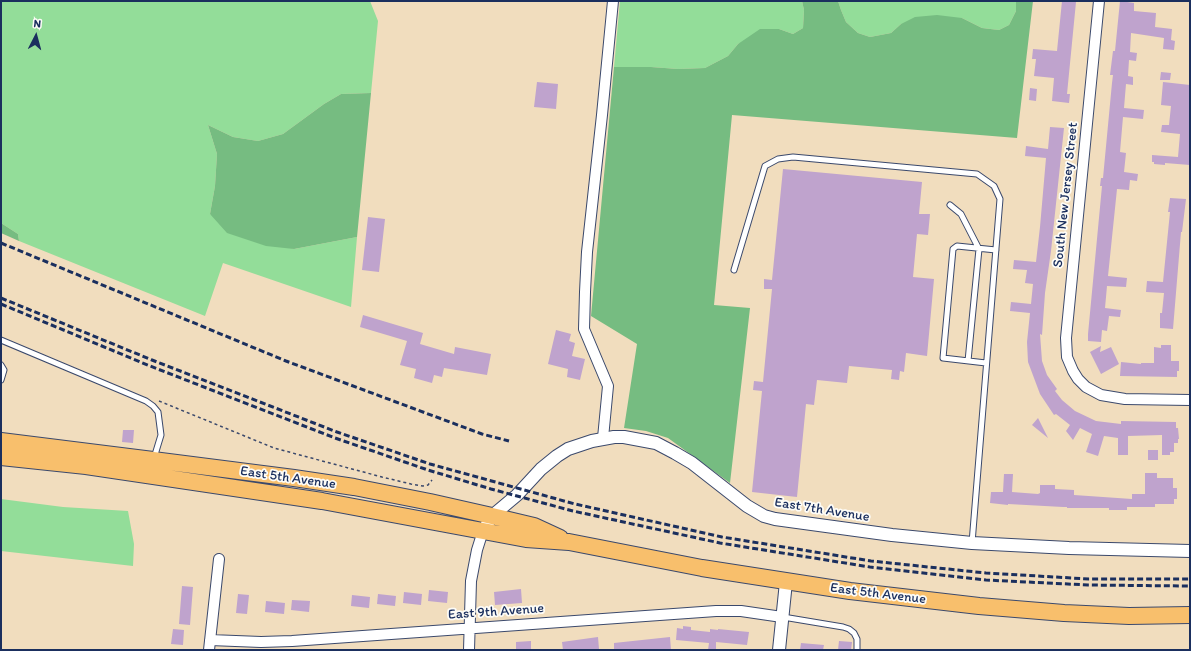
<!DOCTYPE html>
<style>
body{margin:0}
#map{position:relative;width:1191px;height:651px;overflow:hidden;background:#f1ddbe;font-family:Itim,sans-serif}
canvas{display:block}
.frame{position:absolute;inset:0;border:2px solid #1b2f5e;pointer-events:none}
.north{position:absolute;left:16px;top:16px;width:40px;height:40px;-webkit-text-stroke:3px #fdfcf7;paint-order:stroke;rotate:6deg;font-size:11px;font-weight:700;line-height:16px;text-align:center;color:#1b2f5e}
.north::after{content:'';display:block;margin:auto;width:14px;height:18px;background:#1b2f5e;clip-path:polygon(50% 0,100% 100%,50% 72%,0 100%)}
</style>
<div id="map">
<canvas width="1191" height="651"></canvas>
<div class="frame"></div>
<div class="north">N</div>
</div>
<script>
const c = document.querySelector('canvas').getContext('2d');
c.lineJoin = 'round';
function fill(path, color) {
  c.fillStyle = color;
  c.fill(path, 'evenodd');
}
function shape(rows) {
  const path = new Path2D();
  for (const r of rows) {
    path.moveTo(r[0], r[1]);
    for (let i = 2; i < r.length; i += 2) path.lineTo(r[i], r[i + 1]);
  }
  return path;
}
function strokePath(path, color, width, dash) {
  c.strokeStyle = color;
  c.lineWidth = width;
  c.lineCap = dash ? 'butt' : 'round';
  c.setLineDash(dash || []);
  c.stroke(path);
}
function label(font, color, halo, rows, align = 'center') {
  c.font = font + ' Itim,sans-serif';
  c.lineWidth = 3.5;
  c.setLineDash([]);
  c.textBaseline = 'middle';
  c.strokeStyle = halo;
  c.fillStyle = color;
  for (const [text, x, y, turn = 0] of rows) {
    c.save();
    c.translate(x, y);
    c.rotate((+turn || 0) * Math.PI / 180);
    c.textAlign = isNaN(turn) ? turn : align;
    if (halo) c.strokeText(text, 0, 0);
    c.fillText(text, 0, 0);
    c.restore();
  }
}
fill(shape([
 [1,1,370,1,378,21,371,93,341,94,324,104,283,134,258,141,233,137,208,125,217,154,215,186,210,214,294,249,357,237,351,307,223,263,205,316,19,241,18,234,1,223],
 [620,1,802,1,804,10,803,28,793,34,779,29,738,44,728,56,705,68,678,69,651,67,614,67],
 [838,1,1016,1,1016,11,1009,25,999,30,982,28,962,18,901,24,891,33,870,37,858,33,846,22,841,10],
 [1,499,63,507,128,511,134,544,133,566,1,551]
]), '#93dd99');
fill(shape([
 [802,1,838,1,841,10,846,22,858,33,870,37,891,33,901,24,915,17,937,15,962,18,982,28,999,30,1009,25,1016,11,1016,1,1033,1,1017,138,732,115,714,305,750,308,730,483,668,438,646,431,624,428,637,344,591,316,614,67,651,67,678,69,705,68,728,56,738,44,760,29,779,29,793,34,803,28,804,10],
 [371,93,357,237,294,249,266,246,227,233,210,214,215,186,217,154,208,125,233,137,258,141,283,134,324,104,341,94],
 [1,223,18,234,19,241,1,233]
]), '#76bc81');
fill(shape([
 [1062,1,1076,2,1067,94,1070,94,1069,103,1052,101,1054,78,1034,76,1036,59,1032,59,1033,49,1057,51],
 [1120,1,1134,3,1134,11,1156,13,1155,27,1172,29,1171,40,1175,41,1174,50,1163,49,1164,38,1131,33,1130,52,1137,53,1136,61,1129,60,1128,76,1133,77,1133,85,1126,84,1124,108,1144,110,1143,119,1123,117,1120,152,1126,153,1124,172,1138,174,1137,181,1130,180,1129,190,1117,189,1108,276,1127,278,1126,287,1107,286,1105,308,1121,310,1120,317,1109,316,1107,331,1102,330,1101,342,1088,341,1088,334,1102,186,1100,186,1101,178,1103,178,1112,83,1113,75,1110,75,1113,51,1115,51],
 [1161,72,1171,73,1170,80,1160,80],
 [537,82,558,84,556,109,534,107],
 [1163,82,1190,85,1190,165,1165,163,1165,165,1154,164,1154,162,1152,162,1152,155,1178,157,1180,134,1161,132,1162,125,1169,125,1171,106,1161,105],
 [1030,88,1037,89,1036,101,1029,100],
 [1050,127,1064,128,1051,251,1045,293,1042,335,1040,334,1042,361,1047,375,1057,389,1055,391,1062,400,1075,411,1096,421,1121,424,1121,421,1176,422,1176,428,1178,428,1179,439,1178,439,1178,443,1174,443,1174,452,1170,452,1170,455,1162,455,1162,435,1128,436,1128,455,1118,455,1118,438,1104,436,1098,456,1086,452,1092,434,1080,428,1073,440,1066,431,1070,425,1056,414,1054,415,1040,394,1028,362,1027,342,1030,313,1010,311,1011,302,1031,304,1033,284,1025,283,1027,270,1013,269,1014,260,1036,262,1040,227,1046,158,1025,156,1026,146,1048,149],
 [783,169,922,182,919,214,930,214,928,235,917,234,913,277,934,279,927,356,906,353,904,372,900,371,899,380,891,379,892,370,849,366,847,383,817,380,814,405,806,404,797,497,752,492,762,391,753,390,754,381,763,382,772,289,764,289,764,279,772,280],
 [1170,198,1186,199,1182,232,1181,232,1173,329,1160,328,1160,313,1162,313,1164,293,1146,292,1147,281,1163,282,1170,212,1168,212],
 [368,217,385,219,379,272,362,270],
 [363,315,423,333,420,344,454,354,455,347,491,354,487,375,444,368,442,377,434,375,432,383,414,378,416,369,400,365,407,341,360,327],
 [556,330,571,334,569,341,575,343,572,356,585,359,580,380,567,377,568,369,548,364],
 [1161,345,1171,345,1171,361,1179,361,1179,371,1177,371,1177,377,1120,376,1121,362,1141,364,1141,363,1154,363,1154,347,1161,348],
 [1101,346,1100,352,1111,347,1119,364,1101,374,1090,352],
 [1038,418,1048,438,1032,425],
 [123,430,134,430,133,443,122,442],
 [1148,450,1158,450,1158,460,1148,460],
 [1145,473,1157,473,1157,478,1173,478,1173,488,1177,488,1177,499,1174,499,1174,504,1155,504,1155,507,1127,507,1127,510,1109,510,1109,508,1067,508,1067,507,1063,507,1008,504,1008,505,990,503,991,492,1003,492,1004,474,1013,474,1012,492,1038,494,1040,493,1040,485,1055,485,1055,489,1074,490,1074,495,1132,499,1132,494,1145,494],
 [182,586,193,587,190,625,179,624],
 [521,589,522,603,495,605,494,592],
 [429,590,448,592,447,603,428,601],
 [404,592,422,594,421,605,403,603],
 [238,594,249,595,247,614,236,613],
 [378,594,396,596,395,606,377,604],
 [352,595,370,597,369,608,351,606],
 [292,600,310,601,309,612,291,610],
 [266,601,285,603,284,614,265,612],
 [683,626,691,627,691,630,710,632,710,629,718,630,718,629,749,632,747,645,716,642,716,650,708,650,709,643,676,640,677,628,683,629],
 [173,629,184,630,183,645,171,644],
 [598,637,599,649,563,650,562,642],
 [670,637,671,650,614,650,614,643],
 [531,641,531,650,516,650,516,642],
 [839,641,852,642,851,650,838,650],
 [801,643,824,645,823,650,800,650]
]), '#bfa3cd');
const service = shape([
 [950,205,961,214,979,249,968,361],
 [734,270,765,166,778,159,793,157,977,174,994,186,1000,199,972,543],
 [1,340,146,401,153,406,158,412,161,435,154,458],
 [986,363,943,358,953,249,957,246,996,250],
 [1,365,4,370,1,380],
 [783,617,843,627,849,629,854,633,857,639,857,650]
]);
const minor = shape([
 [1099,1,1066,338,1067,357,1073,371,1078,379,1086,387,1101,395,1125,399,1190,400],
 [603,438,608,386,584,329,585,292,587,252,602,115,613,1],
 [210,640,261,642,292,641,716,611,741,611,782,617],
 [209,650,219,559],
 [469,650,471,581,477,550,483,531]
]);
const tertiary = shape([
 [483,531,492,516,517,495,541,469,557,456,568,449,592,441,614,437,624,437,656,443,675,453,692,463,747,506,764,516,775,519,892,535,972,543,1069,548,1190,551],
 [779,650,786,582]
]);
const primary = shape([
 [1,441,153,460,294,478,354,487,430,502,492,516,534,526,560,538],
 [1,457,86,466,322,501,526,539,569,542,702,568,850,591,979,606,1064,613,1129,616,1190,615]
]);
strokePath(service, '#3b496c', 7);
strokePath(minor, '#3b496c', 12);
strokePath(tertiary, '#3b496c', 14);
strokePath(primary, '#3b496c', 18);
strokePath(shape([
 [159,401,274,448,382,477,411,484,423,486,428,485,432,480]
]), '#3b496c', 1.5, [3, 3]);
strokePath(service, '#fff', 5);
strokePath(minor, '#fff', 10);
strokePath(tertiary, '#fff', 12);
strokePath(primary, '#f8bf6c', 16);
strokePath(shape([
 [1,243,286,361,482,434,509,441],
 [1,298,152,360,337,432,430,464,575,504,722,537,871,561,986,573,1089,579,1190,579],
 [1,304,150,366,335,438,428,470,491,489,573,511,720,543,870,567,986,580,1088,585,1190,586]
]), '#1b2f5e', 3, [6, 3]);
label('14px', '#1b2f5e', '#fdfcf7', [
 ["South New Jersey Street",1066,195,-84],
 ["East 5th Avenue",288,478,8],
 ["East 7th Avenue",822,510,9],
 ["East 5th Avenue",878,594,7],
 ["East 9th Avenue",496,612,-4]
]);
</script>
